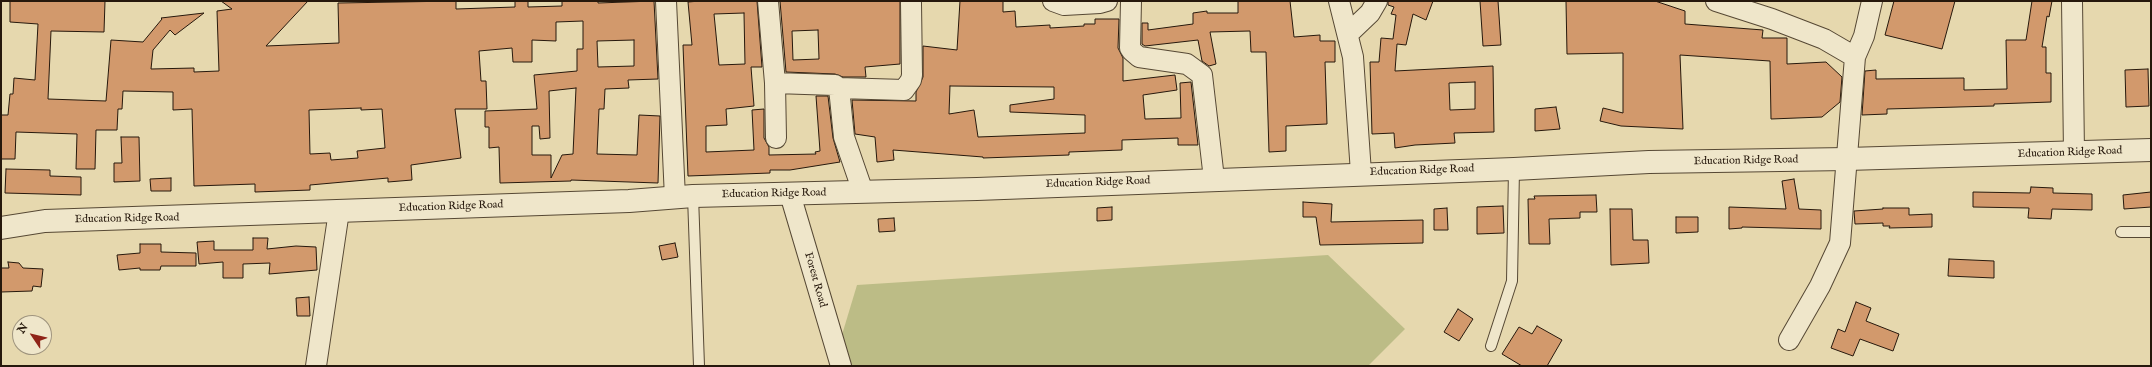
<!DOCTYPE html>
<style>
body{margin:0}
#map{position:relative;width:2152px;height:367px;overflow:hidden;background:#e6d8ae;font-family:"IM FELL English",serif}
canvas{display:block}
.frame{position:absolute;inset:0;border:2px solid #26180c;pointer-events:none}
.north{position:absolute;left:12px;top:315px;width:40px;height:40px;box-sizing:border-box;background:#efe6ca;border:1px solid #9f947e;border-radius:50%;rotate:305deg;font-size:11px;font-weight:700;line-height:16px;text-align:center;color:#26180c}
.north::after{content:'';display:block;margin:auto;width:14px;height:18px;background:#8f2418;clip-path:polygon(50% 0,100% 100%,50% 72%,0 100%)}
</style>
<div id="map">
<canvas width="2152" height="367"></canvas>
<div class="frame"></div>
<div class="north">N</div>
</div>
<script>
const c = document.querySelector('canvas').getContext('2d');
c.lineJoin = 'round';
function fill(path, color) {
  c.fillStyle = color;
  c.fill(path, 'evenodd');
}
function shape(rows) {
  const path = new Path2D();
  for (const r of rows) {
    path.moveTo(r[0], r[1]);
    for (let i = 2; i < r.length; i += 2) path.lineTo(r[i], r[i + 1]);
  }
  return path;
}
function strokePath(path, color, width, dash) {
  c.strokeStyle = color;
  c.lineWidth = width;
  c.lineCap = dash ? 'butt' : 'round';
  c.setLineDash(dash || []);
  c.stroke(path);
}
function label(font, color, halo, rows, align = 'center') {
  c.font = font + ' "IM FELL English",serif';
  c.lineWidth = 3;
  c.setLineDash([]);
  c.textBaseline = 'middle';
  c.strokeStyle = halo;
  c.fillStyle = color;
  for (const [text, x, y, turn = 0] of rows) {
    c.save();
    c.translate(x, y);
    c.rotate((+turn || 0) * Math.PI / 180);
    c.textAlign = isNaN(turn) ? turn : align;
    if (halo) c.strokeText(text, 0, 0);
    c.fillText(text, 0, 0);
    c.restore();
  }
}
fill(shape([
 [1328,255,1405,329,1368,366,844,366,838,348,857,285]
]), '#bcbc86');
const building = shape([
 [10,1,105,1,104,32,51,31,48,99,106,101,111,40,143,42,162,19,161,18,204,13,175,35,170,30,153,50,151,69,194,68,194,72,219,71,217,11,232,9,221,1,308,1,266,46,339,43,338,3,456,1,456,9,515,7,515,1,528,1,528,7,562,6,562,1,598,1,598,3,654,1,658,79,628,80,629,88,605,89,604,109,599,109,597,154,637,155,639,115,660,116,658,183,571,180,571,181,500,183,499,147,489,148,489,127,485,127,485,111,537,109,534,75,577,71,577,49,583,49,583,21,556,22,556,41,532,40,532,62,513,62,512,48,479,51,481,81,486,81,487,109,455,109,461,158,411,165,412,180,388,182,388,178,310,185,310,190,255,192,255,184,194,186,192,109,173,110,173,92,123,91,122,109,118,109,117,130,96,130,95,169,76,169,77,134,16,132,15,159,1,159,1,115,8,115,10,94,13,94,14,78,35,80,38,24,10,22,10,1],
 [634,40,634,66,598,67,597,41,634,40],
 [576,88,573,154,562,155,551,178,551,155,532,155,532,126,539,126,540,139,550,138,549,91,576,88],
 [361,108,361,110,382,109,385,148,357,151,358,158,331,160,330,153,310,154,309,110,361,108],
 [700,1,757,1,762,67,751,67,754,106,726,109,727,125,706,126,706,152,754,150,752,110,764,109,764,138,769,147,769,155,816,154,815,152,820,151,816,96,828,96,833,138,840,162,790,170,770,170,770,173,688,176,683,45,692,45,688,2,700,1],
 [744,13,745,64,719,65,714,14,744,13],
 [780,1,900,1,900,64,865,67,866,77,843,77,835,74,786,72,780,1],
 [818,30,819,59,793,60,792,31,818,30],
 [960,1,1003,1,1003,12,1015,11,1016,27,1050,25,1050,28,1084,26,1084,24,1095,24,1095,19,1119,19,1118,48,1123,58,1123,81,1175,75,1177,90,1143,95,1145,119,1181,118,1180,83,1191,82,1198,145,1178,145,1178,138,1122,140,1122,150,1069,152,1069,155,983,158,983,157,893,150,894,160,877,162,875,137,855,134,852,100,916,101,916,92,923,77,923,46,957,50,960,1],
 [950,86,1054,87,1054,99,1010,105,1010,112,1085,115,1085,133,978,137,974,110,949,114,950,86],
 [1238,1,1290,1,1294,37,1320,35,1320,41,1335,41,1335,62,1325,62,1327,124,1286,126,1286,151,1269,152,1266,52,1251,52,1250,31,1210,32,1216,64,1209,66,1202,61,1198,40,1145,46,1142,44,1142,23,1148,23,1148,30,1193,24,1193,13,1207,11,1207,13,1238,13,1238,1],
 [1388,1,1433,1,1426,20,1413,14,1406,45,1397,44,1395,71,1493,66,1494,132,1454,133,1455,143,1415,145,1395,148,1394,133,1372,134,1370,62,1379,62,1381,38,1393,39,1396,15,1391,14,1394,7,1388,5,1388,1],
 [1475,82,1475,109,1450,110,1449,83,1475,82],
 [1480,1,1498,1,1501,45,1483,46,1480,1],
 [1566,1,1655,1,1685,11,1685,24,1763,30,1762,38,1787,38,1787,64,1826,62,1842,77,1840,102,1822,117,1771,119,1770,61,1680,55,1683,129,1621,126,1600,121,1603,108,1623,113,1623,53,1567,54,1566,1],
 [1894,1,1955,1,1942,49,1885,35,1894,1],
 [2032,1,2052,1,2049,17,2047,16,2042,47,2046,47,2046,73,2051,73,2051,102,1994,104,1994,106,1887,109,1887,114,1862,115,1865,71,1876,70,1876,79,1964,78,1964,90,2007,89,2006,40,2026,40,2032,1],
 [2148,69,2149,106,2126,107,2125,70,2148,69],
 [1556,107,1560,129,1535,131,1535,109,1556,107],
 [121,137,139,137,140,181,114,182,114,163,122,163,121,137],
 [6,169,50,170,50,176,81,177,81,195,5,193,6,169],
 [171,178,171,191,151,191,150,179,171,178],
 [1794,179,1799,209,1821,210,1821,229,1742,227,1742,228,1729,229,1729,207,1786,209,1782,181,1794,179],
 [2031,187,2053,188,2053,193,2092,194,2092,210,2052,209,2051,219,2028,218,2029,208,1973,207,1973,192,2030,193,2031,187],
 [2151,192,2151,207,2124,209,2123,195,2151,192],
 [1596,195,1597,212,1580,212,1580,218,1549,219,1550,244,1529,244,1528,199,1535,199,1534,196,1596,195],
 [1303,202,1332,204,1331,222,1423,220,1423,243,1320,245,1316,217,1303,217,1303,202],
 [1503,206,1504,233,1477,234,1477,207,1503,206],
 [1112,207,1112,220,1097,221,1097,208,1112,207],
 [1447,208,1448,230,1434,230,1434,209,1447,208],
 [1883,208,1909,208,1909,215,1932,214,1932,227,1889,228,1890,226,1883,226,1883,223,1855,224,1854,211,1883,209,1883,208],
 [1610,209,1632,209,1633,240,1648,240,1649,263,1611,265,1610,209],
 [1676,217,1698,217,1698,232,1676,233,1676,217],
 [894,218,895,231,879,232,878,219,894,218],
 [253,238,268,238,267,249,296,246,316,247,317,270,269,274,270,263,243,264,243,278,223,278,223,262,199,264,197,242,214,241,214,250,253,250,253,238],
 [675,243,678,257,662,260,659,246,675,243],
 [140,244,161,244,161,252,196,253,196,266,161,266,160,270,140,270,140,268,119,270,117,255,140,253,140,244],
 [1949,259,1994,261,1994,278,1948,276,1949,259],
 [8,262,19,263,23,268,43,269,41,287,33,286,32,291,1,292,1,268,9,268,8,262],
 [309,297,310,316,297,316,296,298,309,297],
 [1856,302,1871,308,1866,321,1899,334,1893,351,1860,339,1853,356,1831,348,1838,329,1845,332,1856,302],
 [1458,309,1473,319,1459,341,1444,332,1458,309],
 [1537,326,1562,340,1547,366,1522,366,1502,354,1519,327,1532,334,1537,326]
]);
fill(building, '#d2996c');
strokePath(building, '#26180c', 1);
const service = shape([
 [693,196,699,366],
 [2121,232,2151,232],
 [1491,346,1512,281,1514,169]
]);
const minor = shape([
 [666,1,675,198],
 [768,1,775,83],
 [1053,1,1064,5,1100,3,1107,1],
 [1131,1,1130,48,1132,51,1139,57,1187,64,1202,75,1214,179],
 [1339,1,1353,57,1361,173],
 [1716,1,1772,19,1824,39,1855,57,1840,243,1820,286,1789,340],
 [2072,1,2074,153],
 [1348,34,1370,13,1377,1],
 [1855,57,1864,36,1872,1],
 [839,88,904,90,911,80,912,75,911,3],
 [776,138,775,83,835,85,839,88,844,137,863,192],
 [790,194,841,366],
 [316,366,339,211]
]);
const tertiary = shape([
 [1,228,45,221,629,201,693,196,977,189,1514,169,1649,162,1847,159,2151,150]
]);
strokePath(service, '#564834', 12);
strokePath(minor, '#564834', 22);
strokePath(tertiary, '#564834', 24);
strokePath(service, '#efe6ca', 10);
strokePath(minor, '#efe6ca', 20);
strokePath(tertiary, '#efe6ca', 22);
label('11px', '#26180c', '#efe6ca', [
 ["Education Ridge Road",2070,153,-2],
 ["Education Ridge Road",1746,161,-1],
 ["Education Ridge Road",1422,171,-2],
 ["Education Ridge Road",1098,183,-2],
 ["Education Ridge Road",774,194,-1],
 ["Education Ridge Road",451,207,-2],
 ["Education Ridge Road",127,219,-1],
 ["Forest Road",815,280,74]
]);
</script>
